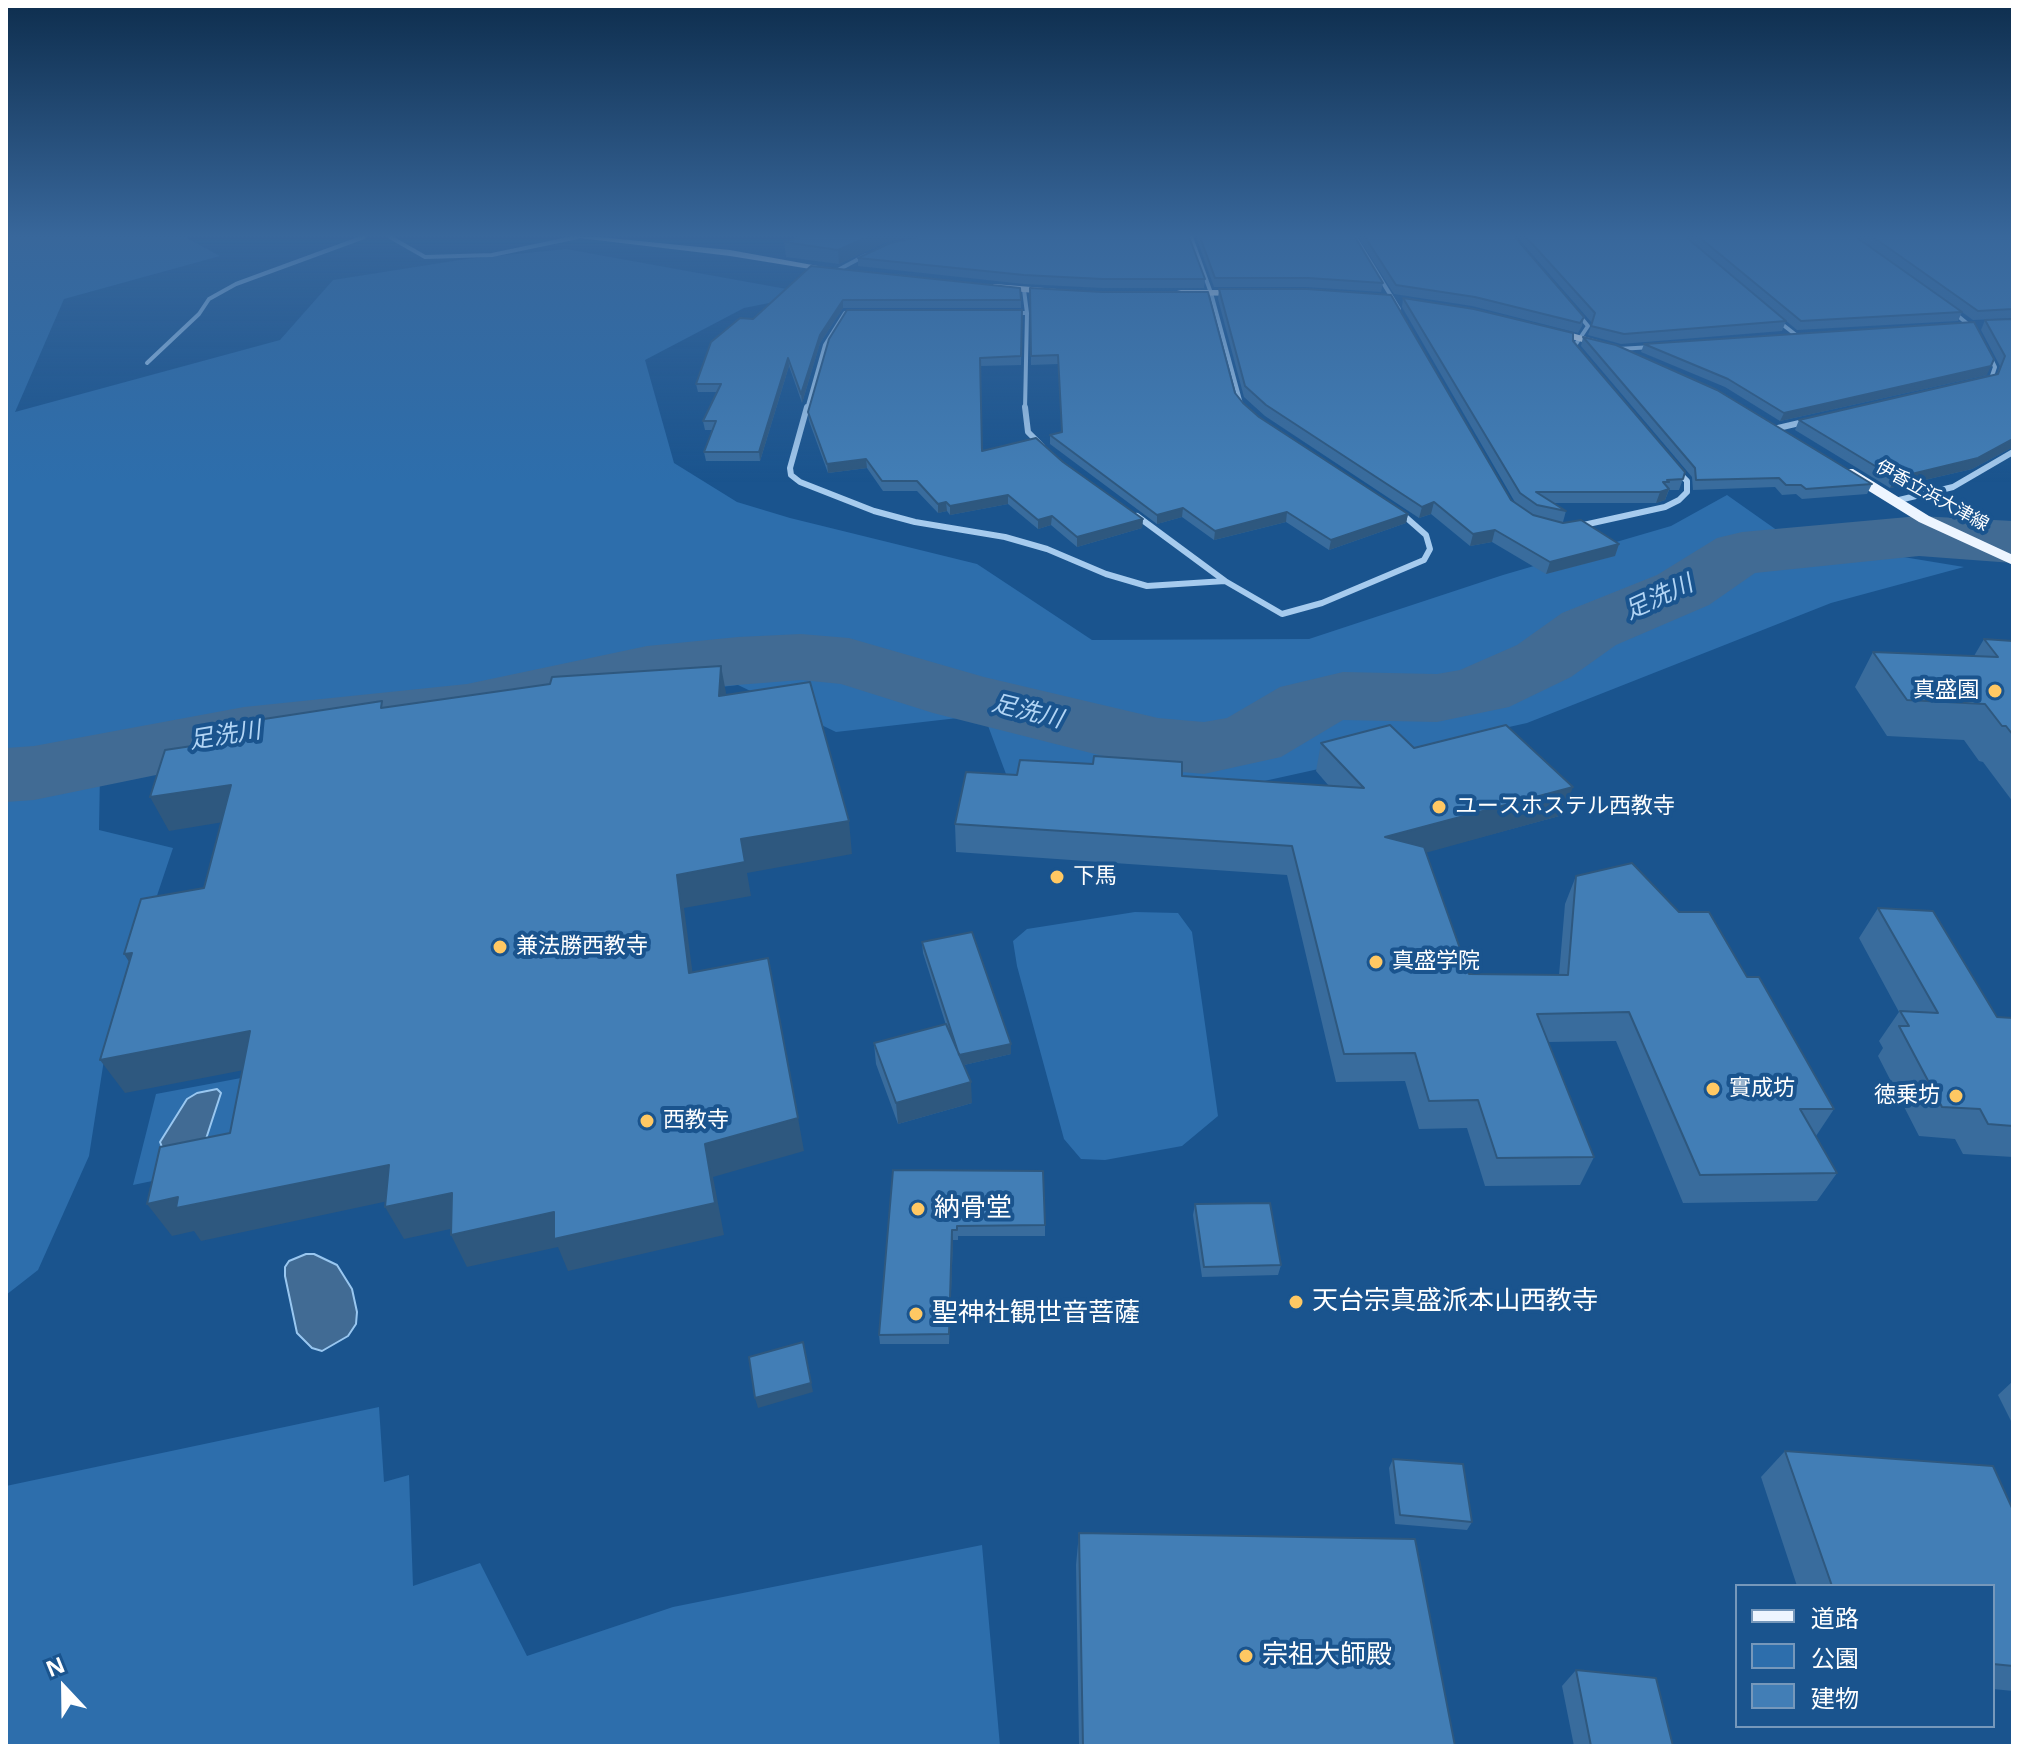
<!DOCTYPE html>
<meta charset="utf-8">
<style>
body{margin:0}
#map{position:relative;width:2019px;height:1752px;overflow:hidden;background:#1a548e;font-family:"Noto Sans","Noto Sans JP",sans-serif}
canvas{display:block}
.frame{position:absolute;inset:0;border:8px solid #fff;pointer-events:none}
.legend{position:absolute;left:1735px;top:1584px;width:260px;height:144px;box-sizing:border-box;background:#1a548e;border:2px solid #7698bb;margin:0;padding:10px 14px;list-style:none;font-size:24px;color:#fff}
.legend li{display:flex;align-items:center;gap:16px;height:40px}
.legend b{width:40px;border:2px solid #7698bb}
.north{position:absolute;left:24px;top:1648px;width:80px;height:80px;-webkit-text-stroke:6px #1a548e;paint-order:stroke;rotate:338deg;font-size:22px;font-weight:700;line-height:32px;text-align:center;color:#fff}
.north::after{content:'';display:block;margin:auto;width:28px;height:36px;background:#fff;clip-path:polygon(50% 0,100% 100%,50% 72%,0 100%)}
</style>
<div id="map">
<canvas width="2019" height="1752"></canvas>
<div class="frame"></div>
<ul class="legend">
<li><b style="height:10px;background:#edf5ff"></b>道路</li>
<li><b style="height:22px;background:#2d6eac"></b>公園</li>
<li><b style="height:22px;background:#427eb6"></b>建物</li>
</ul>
<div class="north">N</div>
</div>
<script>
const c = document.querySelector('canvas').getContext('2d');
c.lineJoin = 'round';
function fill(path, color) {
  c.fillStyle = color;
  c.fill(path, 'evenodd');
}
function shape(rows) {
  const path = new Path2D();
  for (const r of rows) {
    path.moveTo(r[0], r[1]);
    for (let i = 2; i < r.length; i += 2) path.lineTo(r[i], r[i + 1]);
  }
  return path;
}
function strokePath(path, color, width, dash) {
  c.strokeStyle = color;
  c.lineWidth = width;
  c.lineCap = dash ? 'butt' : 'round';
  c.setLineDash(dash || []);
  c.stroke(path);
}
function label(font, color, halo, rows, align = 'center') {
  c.font = font + ' "Noto Sans","Noto Sans JP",sans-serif';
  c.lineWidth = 8;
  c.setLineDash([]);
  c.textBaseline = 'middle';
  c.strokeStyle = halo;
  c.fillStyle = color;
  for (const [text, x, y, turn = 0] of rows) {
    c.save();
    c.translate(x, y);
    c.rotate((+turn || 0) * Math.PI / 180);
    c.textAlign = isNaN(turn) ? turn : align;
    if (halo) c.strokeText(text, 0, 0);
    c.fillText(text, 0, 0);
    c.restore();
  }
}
fill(shape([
 [6,237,185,237,220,256,64,299,15,412,280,340,333,280,466,259,566,249,814,294,744,308,645,360,674,463,737,502,790,518,977,564,1092,640,1309,639,1503,575,1671,526,1727,495,1788,538,1964,567,1831,603,1527,723,1228,789,1006,774,984,715,836,732,738,685,481,714,100,772,99,830,173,848,106,1047,89,1156,38,1270,6,1295],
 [1135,912,1178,913,1192,932,1218,1116,1182,1146,1105,1160,1081,1159,1064,1139,1017,966,1013,941,1027,929],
 [257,1075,239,1163,133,1185,156,1094],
 [379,1407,384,1482,409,1475,413,1586,480,1563,527,1656,673,1607,982,1545,1000,1746,6,1746,6,1486]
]), '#2d6eac');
const water = shape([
 [217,1089,221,1093,204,1145,164,1152,160,1142,187,1099,197,1093,217,1089],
 [306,1254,314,1254,337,1265,352,1289,357,1312,356,1324,348,1336,322,1351,312,1348,297,1333,285,1276,285,1267,289,1261,306,1254]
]);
fill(water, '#416b94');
strokePath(water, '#99c7f0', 2);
fill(shape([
 [1919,516,2013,521,2013,563,1919,556,1755,573,1709,605,1616,645,1571,677,1509,707,1437,722,1343,720,1281,757,1204,774,1158,770,933,713,841,684,801,680,647,692,467,732,244,757,34,800,6,802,6,748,34,746,244,707,467,684,647,646,738,637,801,634,849,638,984,677,1158,718,1204,722,1227,718,1280,687,1343,672,1437,674,1460,670,1517,645,1562,613,1657,575,1717,538,1742,532,1919,516]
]), '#416b94');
strokePath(shape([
 [390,237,425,257,492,255,578,237],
 [1191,237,1211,293,1241,404],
 [1355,237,1399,309],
 [838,270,866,255],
 [1952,311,1975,330],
 [1013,313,1027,313,1024,290],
 [1778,321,1796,335],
 [1618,349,1653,347],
 [1576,351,1574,347,1588,326,1578,314],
 [147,363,199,314,209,299,236,284,364,237],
 [1985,380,1991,379,1995,367,1988,352],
 [807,409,825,345,845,313,855,313],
 [1025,409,1027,313]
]), '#a6cbee', 4);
strokePath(shape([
 [807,407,790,468,791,475,800,482,874,511,915,522,1005,537,1047,549,1106,574,1147,586,1225,581,1282,614,1322,603,1424,560,1430,549,1426,535,1401,513],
 [1025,407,1028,432,1042,446],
 [1778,428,1808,421],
 [1895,501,1953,487,2013,452],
 [1137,516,1225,581],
 [1579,526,1665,507,1679,500,1687,492,1687,481,1678,472]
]), '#a6cbee', 6);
fill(shape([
 [571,237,599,237,730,250,840,270,835,273,730,256,571,237],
 [994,284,1057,289,1062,292,1057,295,990,289,989,287,994,284],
 [1181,290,1245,290,1250,293,1245,296,1177,295,1177,291,1181,290],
 [1546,326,1612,344,1614,346,1608,349,1542,331,1540,329,1546,326],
 [1843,469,1853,469,1929,516,2013,555,2013,565,1919,522,1843,475,1843,469]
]), '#edf5ff');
fill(shape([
 [1196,237,1355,237,1383,283,1381,292,1306,287,1214,287],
 [1358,237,1515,237,1584,317,1582,326,1578,333,1472,306,1394,294],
 [1517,237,1686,237,1786,321,1782,331,1621,344,1588,335,1592,323],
 [1686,237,1856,237,1939,296,1857,237,2013,237,2013,318,1973,320,1962,312,1958,321,1797,330],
 [784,242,887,242,839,264,786,257],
 [858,258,1205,279,1204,288,1102,288,1024,284,858,266],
 [811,266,1021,300,1021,308,843,308,820,343,802,403,789,366,760,461,706,461,704,452,712,430,705,430,703,421,717,392,698,392,696,384,753,319],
 [1030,288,1235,393,1243,403,1259,417,1408,514,1406,523,1329,550,1286,522,1214,540,1182,517,1157,524,1050,444,1050,435,1062,432,1058,364,1031,365],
 [1219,289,1516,504,1402,307,1403,298,1573,341,1683,479,1679,490,1669,490,1665,500,1656,503,1553,503,1566,511,1563,522,1619,544,1615,556,1546,574,1492,542,1470,546,1431,514,1419,518,1265,416,1244,397,1218,299],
 [1022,310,1021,365,980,366,982,451,1063,462,1143,519,1142,528,1077,547,1051,525,1038,529,1008,504,950,515,947,511,938,513,917,491,883,491,867,468,828,473,809,421,808,412],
 [2013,319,2013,447,1972,469,1890,488,1795,430,1799,420,1997,374,2000,366,1981,330,1985,320],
 [1583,337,1872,484,1867,494,1802,499,1796,494,1782,495,1775,487,1693,490,1692,477,1581,346],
 [1644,344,1987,375,1780,421,1725,387,1641,352],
 [1984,639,2013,641,2013,802,1983,762,1979,761,1964,740,1887,736,1855,687,1873,652,1974,656],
 [1321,743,1414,748,1563,815,1426,852,1469,974,1559,975,1565,904,1576,876,1679,912,1747,977,1834,1109,1816,1136,1837,1173,1817,1201,1683,1203,1616,1041,1548,1042,1594,1157,1580,1185,1485,1186,1467,1128,1419,1129,1405,1081,1336,1082,1287,875,956,852,955,824,1017,775,1182,776,1329,786,1316,771],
 [1878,908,1997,1017,2013,1018,2013,1157,1963,1154,1955,1139,1919,1136,1878,1056,1883,1048,1879,1041,1899,1012,1859,938],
 [922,942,1011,1044,1011,1054,964,1065,972,1103,898,1124,876,1064,874,1043,946,1025,923,953],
 [893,1170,1045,1225,1045,1236,958,1236,958,1240,953,1240,949,1344,880,1344,879,1335],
 [1195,1204,1281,1265,1278,1275,1202,1277,1193,1215],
 [2013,1381,2013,1425,1998,1395],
 [1785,1451,2013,1510,2013,1691,1993,1689,1993,1586,1797,1586,1761,1477],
 [1393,1459,1472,1522,1467,1530,1395,1524,1389,1468],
 [1079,1533,1455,1746,1079,1746,1076,1565],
 [1576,1670,1673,1746,1574,1746,1562,1686]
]), '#396c9d');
fill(shape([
 [867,237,914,237,887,242,839,264,838,250],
 [843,300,843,308,820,343,802,403,801,394,820,335],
 [788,358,789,366,760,461,759,452],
 [1991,366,1987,375,1780,421,1784,413],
 [2013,439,2013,447,1972,469,1890,488,1895,478],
 [866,459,867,468,828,473,827,464],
 [1669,489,1665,500,1656,503,1660,492],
 [1008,495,1008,504,950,515,950,506],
 [946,502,947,511,938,513,938,504],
 [1434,502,1431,514,1419,518,1422,507],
 [1183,508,1182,517,1157,524,1157,515],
 [1287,512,1286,522,1214,540,1215,531],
 [1408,514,1406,523,1329,550,1331,540],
 [1052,516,1051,525,1038,529,1038,520],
 [1143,519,1142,528,1077,547,1077,537],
 [1495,530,1492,542,1470,546,1473,534],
 [1619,544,1615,556,1546,574,1550,562],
 [721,666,727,698,719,696],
 [231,785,248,818,169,831,150,797],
 [1573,787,1563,815,1378,866,1385,837],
 [849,821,852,854,747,873,751,896,684,908,697,1006,689,973,677,875,741,839],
 [132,953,146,988,124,954],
 [250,1031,270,1065,125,1093,100,1060],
 [1011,1044,1011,1054,960,1066,959,1055],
 [971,1082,972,1103,898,1124,896,1103],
 [798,1118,804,1151,713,1177,724,1235,568,1271,558,1247,467,1267,451,1235,554,1212,705,1144],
 [389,1165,407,1197,201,1241,194,1231,172,1236,147,1204,178,1197],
 [452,1193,469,1225,404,1239,385,1207],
 [952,1230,953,1240,949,1344,949,1334],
 [803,1342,813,1392,758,1408,755,1398]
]), '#2e587f');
const building = shape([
 [801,237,867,237,838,250,784,242,801,237],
 [919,237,1189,237,1205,279,1102,279,1024,275,858,258,890,243,919,237],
 [1200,237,1355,237,1383,283,1308,278,1215,278,1200,237],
 [1365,237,1515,237,1584,317,1580,323,1475,297,1396,285,1365,237],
 [1526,237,1686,237,1786,321,1624,334,1591,326,1595,313,1526,237],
 [1699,237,1856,237,1962,312,1801,321,1699,237],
 [1873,237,2013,237,2013,309,1978,311,1873,237],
 [811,266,1020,288,1021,300,843,300,820,335,801,394,788,358,759,452,704,452,716,421,703,421,721,384,696,384,711,342,740,318,753,319,811,266],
 [1030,288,1102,292,1208,292,1235,393,1243,403,1259,417,1408,514,1331,540,1287,512,1215,531,1183,508,1157,515,1050,435,1062,432,1058,355,1031,356,1030,288],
 [1219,289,1307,289,1391,295,1511,500,1533,515,1563,523,1581,520,1619,544,1550,562,1495,530,1473,534,1434,502,1422,507,1266,405,1245,386,1219,289],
 [1403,298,1474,309,1573,333,1573,341,1685,472,1683,479,1667,480,1669,482,1663,482,1669,489,1660,492,1536,492,1566,511,1537,505,1520,493,1403,298],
 [847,310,1022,310,1021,356,980,358,982,451,1036,438,1063,462,1143,519,1077,537,1052,516,1038,520,1008,495,950,506,946,502,938,504,917,481,882,481,866,459,827,464,808,412,829,339,847,310],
 [2013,319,2013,439,1978,458,1895,478,1799,420,1998,374,2005,356,1985,320,2013,319],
 [1974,322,1994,359,1991,366,1784,413,1728,379,1644,344,1974,322],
 [1583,337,1616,345,1717,390,1872,484,1806,489,1801,485,1786,485,1779,478,1696,480,1695,468,1583,337],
 [1984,639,2013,641,2013,735,2006,726,2002,726,1985,704,1907,700,1873,652,1998,657,1984,639],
 [721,666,719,696,810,682,849,821,741,839,745,862,677,875,689,973,768,958,798,1118,705,1144,715,1203,554,1239,554,1212,451,1235,452,1193,385,1207,389,1165,176,1208,178,1197,147,1204,160,1147,230,1133,250,1031,100,1060,132,953,124,954,141,899,204,888,231,785,150,797,165,750,259,736,264,719,382,701,381,708,550,684,552,677,721,666],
 [1390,725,1414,748,1506,725,1573,787,1385,837,1424,847,1469,974,1568,975,1576,876,1632,863,1679,912,1709,912,1747,977,1759,977,1834,1109,1800,1109,1837,1173,1700,1175,1629,1012,1537,1014,1594,1157,1497,1158,1478,1100,1429,1101,1415,1053,1344,1054,1292,846,955,824,966,772,1017,775,1020,760,1093,764,1094,756,1182,762,1182,776,1364,788,1321,743,1390,725],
 [1878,908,1933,911,1997,1017,2013,1018,2013,1126,1988,1124,1980,1109,1942,1107,1899,1026,1909,1026,1900,1011,1938,1013,1878,908],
 [972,932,1011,1044,959,1055,922,942,972,932],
 [946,1024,971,1082,896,1103,874,1043,946,1024],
 [893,1170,1043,1171,1045,1225,957,1226,957,1230,952,1230,949,1334,879,1335,893,1170],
 [1270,1203,1281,1265,1204,1267,1195,1204,1270,1203],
 [803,1342,811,1383,755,1398,749,1357,803,1342],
 [1785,1451,1993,1466,2013,1510,2013,1666,1993,1664,1993,1586,1832,1586,1785,1451],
 [1393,1459,1463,1464,1472,1522,1400,1515,1393,1459],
 [1079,1533,1415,1539,1455,1746,1083,1746,1079,1533],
 [1576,1670,1656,1678,1673,1746,1591,1746,1576,1670]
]);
fill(building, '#427eb6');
strokePath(building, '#2e587f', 2);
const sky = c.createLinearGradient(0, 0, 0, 482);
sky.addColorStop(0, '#0e2e4e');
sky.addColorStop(0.49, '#38679b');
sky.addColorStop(1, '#38679b00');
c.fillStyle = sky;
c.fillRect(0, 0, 2019, 482);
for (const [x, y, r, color] of [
 [1995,691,8,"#ffc863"],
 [1439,807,8,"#ffc863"],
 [1057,877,8,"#ffc863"],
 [500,947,8,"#ffc863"],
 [1376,962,8,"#ffc863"],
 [1713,1089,8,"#ffc863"],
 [1956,1096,8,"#ffc863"],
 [647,1121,8,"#ffc863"],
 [918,1209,8,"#ffc863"],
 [1296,1302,8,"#ffc863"],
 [916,1314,8,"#ffc863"],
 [1246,1656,8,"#ffc863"]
]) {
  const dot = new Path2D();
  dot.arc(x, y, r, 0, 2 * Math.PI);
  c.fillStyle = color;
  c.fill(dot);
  strokePath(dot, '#1a548e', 3);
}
label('18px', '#fff', '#1a548e', [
 ["伊香立浜大津線",1932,496,29]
]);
label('22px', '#fff', '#1a548e', [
 ["真盛園",1979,691,"right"],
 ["ユースホステル西教寺",1455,807],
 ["下馬",1073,877],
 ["兼法勝西教寺",516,947],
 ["真盛学院",1392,962],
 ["實成坊",1729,1089],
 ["徳乗坊",1940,1096,"right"],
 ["西教寺",663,1121]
], 'left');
label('italic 24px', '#b2d5f5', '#1a548e', [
 ["足洗川",1659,598,-25],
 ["足洗川",1027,712,14],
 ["足洗川",225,736,-9]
]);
label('26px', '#fff', '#1a548e', [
 ["納骨堂",934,1209],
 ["天台宗真盛派本山西教寺",1312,1302],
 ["聖神社観世音菩薩",932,1314],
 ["宗祖大師殿",1262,1656]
], 'left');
</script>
